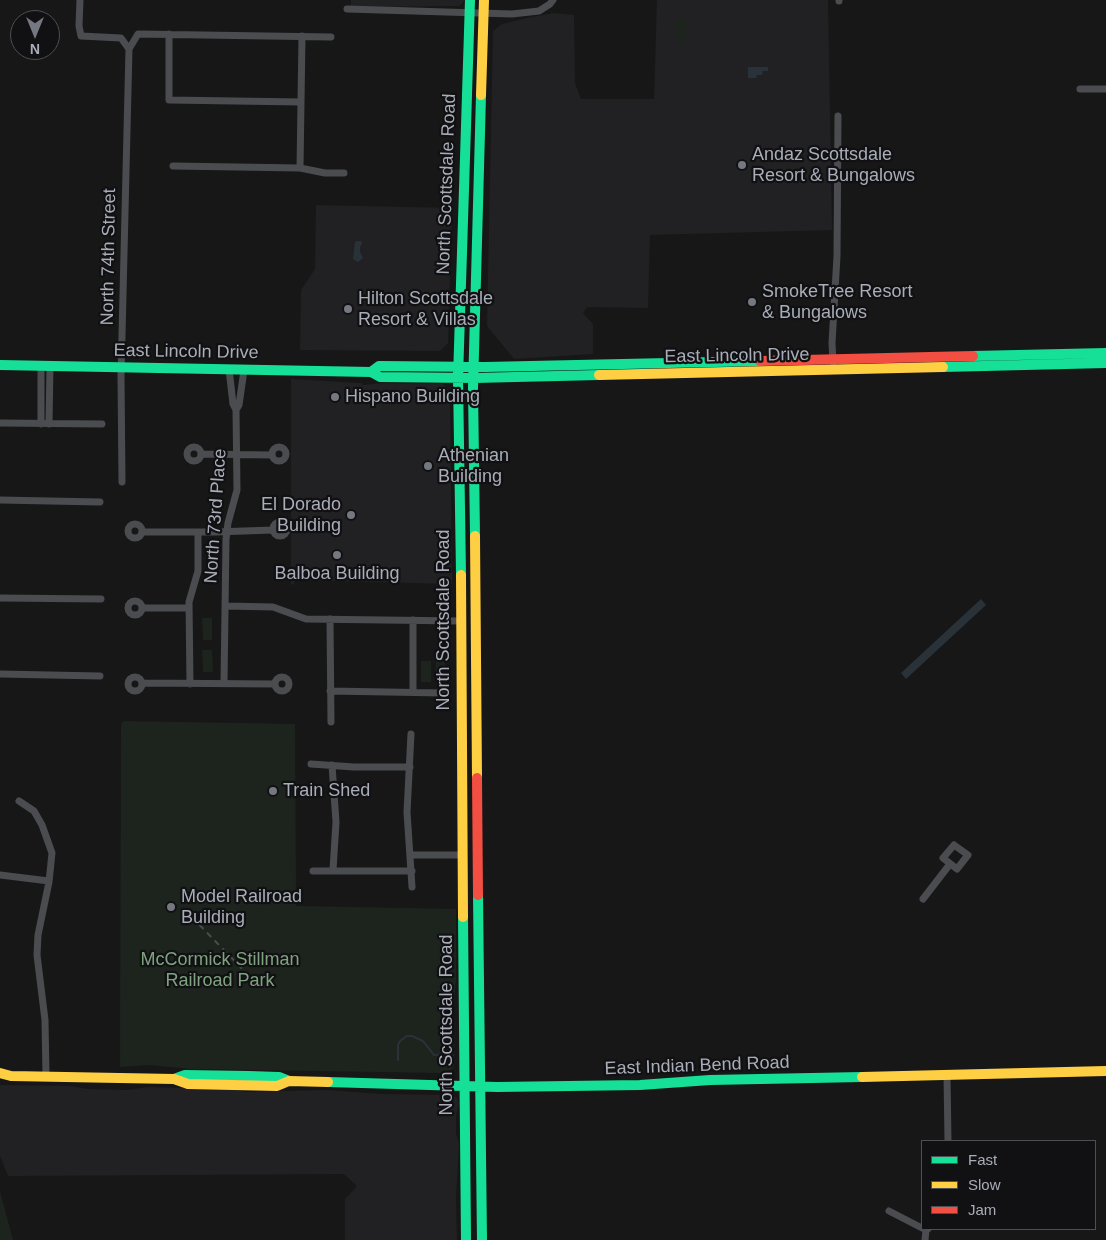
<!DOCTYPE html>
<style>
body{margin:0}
#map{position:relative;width:1106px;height:1240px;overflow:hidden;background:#171717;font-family:Helvetica,sans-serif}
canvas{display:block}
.legend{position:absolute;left:921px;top:1140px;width:175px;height:90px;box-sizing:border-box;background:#111113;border:1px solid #4d4f55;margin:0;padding:6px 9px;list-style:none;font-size:15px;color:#a8adb8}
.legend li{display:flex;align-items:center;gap:10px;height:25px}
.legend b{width:25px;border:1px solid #4d4f55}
.north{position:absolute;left:10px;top:10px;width:50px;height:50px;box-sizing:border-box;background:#111113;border:1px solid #4d4f55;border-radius:50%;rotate:180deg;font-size:14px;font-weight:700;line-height:20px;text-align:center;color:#a8adb8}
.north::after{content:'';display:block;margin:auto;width:18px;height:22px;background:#757880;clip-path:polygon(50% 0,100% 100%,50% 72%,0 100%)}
</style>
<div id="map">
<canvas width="1106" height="1240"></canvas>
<ul class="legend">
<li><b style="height:6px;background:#16e098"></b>Fast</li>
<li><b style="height:6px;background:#ffcf43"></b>Slow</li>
<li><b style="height:6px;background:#f24e42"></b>Jam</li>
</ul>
<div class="north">N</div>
</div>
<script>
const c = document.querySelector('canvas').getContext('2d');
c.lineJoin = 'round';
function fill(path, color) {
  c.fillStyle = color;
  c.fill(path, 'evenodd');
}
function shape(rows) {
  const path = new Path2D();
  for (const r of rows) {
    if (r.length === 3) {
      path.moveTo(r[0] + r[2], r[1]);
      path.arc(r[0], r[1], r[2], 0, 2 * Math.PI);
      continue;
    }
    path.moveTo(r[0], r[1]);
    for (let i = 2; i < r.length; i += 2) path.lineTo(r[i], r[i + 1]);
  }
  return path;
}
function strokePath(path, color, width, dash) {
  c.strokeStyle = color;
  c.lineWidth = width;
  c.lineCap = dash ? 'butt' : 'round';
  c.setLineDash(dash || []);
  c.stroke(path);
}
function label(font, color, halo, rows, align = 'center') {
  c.font = font + ' Helvetica,sans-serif';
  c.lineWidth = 4.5;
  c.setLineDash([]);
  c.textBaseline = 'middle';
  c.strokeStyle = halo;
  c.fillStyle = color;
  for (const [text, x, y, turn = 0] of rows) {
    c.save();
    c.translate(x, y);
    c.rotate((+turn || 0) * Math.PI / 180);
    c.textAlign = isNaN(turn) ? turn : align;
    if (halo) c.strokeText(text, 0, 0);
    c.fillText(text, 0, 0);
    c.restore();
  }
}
fill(shape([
 [351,0,465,0,459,6,351,7],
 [657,0,828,0,832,230,650,235,648,308,587,307,583,313,593,324,593,354,514,359,487,326,493,31,502,24,527,18,554,13,574,15,575,83,581,99,654,99],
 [316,205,452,208,448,343,440,351,300,350,301,290,315,269],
 [291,379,361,383,363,385,383,383,443,384,450,391,452,584,295,580,294,585,291,584],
 [0,1085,70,1086,88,1089,127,1090,147,1087,225,1089,248,1092,326,1090,382,1094,452,1095,457,1098,459,1104,456,1115,456,1133,459,1144,456,1199,457,1240,345,1240,345,1199,357,1186,344,1174,8,1176,0,1156]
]), '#212123');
fill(shape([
 [678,19,687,19,686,44,677,44],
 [202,618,212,618,212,640,203,640],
 [202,650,212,650,213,672,203,672],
 [421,661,431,661,431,682,421,682],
 [436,661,445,661,445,682,436,682],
 [124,721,295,724,296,906,456,909,456,980,453,1013,454,1066,451,1070,444,1073,190,1069,150,1065,120,1067,121,724],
 [0,1191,13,1240,0,1240]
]), '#1d241e');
fill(shape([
 [748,67,768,67,768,71,763,71,762,75,757,75,756,78,748,78],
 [357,241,361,241,362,243,360,247,360,252,363,258,358,262,353,259,355,242],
 [981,599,986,605,906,679,901,673]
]), '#2a3239');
strokePath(shape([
 [398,1060,398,1045,400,1041,407,1036,412,1036,423,1041,434,1055,453,1056]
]), '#2a3239', 2);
strokePath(shape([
 [80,0,79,26,81,36,121,38,129,49],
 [839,1,839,0],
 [347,9,512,14,539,11,550,4,553,0],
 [169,34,169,100,301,102],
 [1080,89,1106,89],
 [173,166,300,168,325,173,344,173],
 [300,168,302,36],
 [833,362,832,343,837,256,838,116],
 [236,410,239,405,244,370],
 [0,423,102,424],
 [41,424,41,366],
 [49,424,50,366],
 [279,454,7],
 [194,454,7],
 [201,454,272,455],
 [122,482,121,376,129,49,138,34,331,37],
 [0,500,100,502],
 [280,529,7],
 [135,531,7],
 [142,532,215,532,273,530],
 [0,598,101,599],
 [135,608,7],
 [226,606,273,607,306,619,461,621],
 [142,608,189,608],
 [330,619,331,722],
 [0,674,100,676],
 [282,684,7],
 [135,684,7],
 [142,683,275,684],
 [224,683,226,539,228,523,237,490,236,410,233,404,229,369],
 [190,684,189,602,198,571,198,532],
 [330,691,443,693],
 [413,692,413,620],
 [411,734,407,812,412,887],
 [311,764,354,767,410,767],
 [332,765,336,822,333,870],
 [19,801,34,811,42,825,52,853,49,882,38,935,37,955,45,1020,46,1077],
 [954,845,968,855,957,869,943,858,954,845],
 [411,855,463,855],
 [313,871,412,871],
 [0,875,49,881],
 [923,899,950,864],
 [947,1075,948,1141],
 [889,1211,922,1228],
 [925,1240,926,1230,928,1229]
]), '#4b4c50', 7);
strokePath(shape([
 [973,356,1106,353],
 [0,365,371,372,380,377,474,378,599,375],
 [943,367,1106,363],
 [371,372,379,366,485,367,760,361],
 [475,536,473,388,481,95],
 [461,575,458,378,470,0],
 [478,895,482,1240],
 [463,917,466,1240],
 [174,1079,185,1075,249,1076,279,1077,289,1081],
 [328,1082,497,1087,640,1085,710,1080,862,1077]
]), '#16e098', 10);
strokePath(shape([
 [481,95,484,0],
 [599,375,943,367],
 [475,536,477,778],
 [461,575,463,917],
 [0,1073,11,1076,174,1079,188,1084,277,1086,289,1081,328,1082],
 [862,1077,1106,1071]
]), '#ffcf43', 10);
strokePath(shape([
 [760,361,973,356],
 [477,778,478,895]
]), '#f24e42', 10);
strokePath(shape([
 [184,909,255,982]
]), '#4b4c4f', 2, [6, 5]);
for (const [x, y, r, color] of [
 [742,165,5,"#757880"],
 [752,302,5,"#757880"],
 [348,309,5,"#757880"],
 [335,397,5,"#757880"],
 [428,466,5,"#757880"],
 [351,515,5,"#757880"],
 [337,555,5,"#757880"],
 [273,791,5,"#757880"],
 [171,907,5,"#757880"]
]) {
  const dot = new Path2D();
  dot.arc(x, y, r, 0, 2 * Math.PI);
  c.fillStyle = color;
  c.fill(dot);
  strokePath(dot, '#111113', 2);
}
label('18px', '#a8adb8', '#111113', [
 ["Andaz Scottsdale",752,155],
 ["Resort & Bungalows",752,176],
 ["SmokeTree Resort",762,292],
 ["& Bungalows",762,313],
 ["Hilton Scottsdale",358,299],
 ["Resort & Villas",358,320],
 ["Hispano Building",345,397],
 ["Athenian",438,456],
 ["Building",438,477],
 ["El Dorado",341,505,"right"],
 ["Building",341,526,"right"],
 ["Balboa Building",337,574,"center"],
 ["Train Shed",283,791],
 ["Model Railroad",181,897],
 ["Building",181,918]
], 'left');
label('18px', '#a8adb8', '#111113', [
 ["North Scottsdale Road",447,184,-88],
 ["North 74th Street",109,257,-89],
 ["East Lincoln Drive",186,352,1],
 ["East Lincoln Drive",737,356,-1],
 ["North 73rd Place",216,516,-86],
 ["North Scottsdale Road",444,620,-90],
 ["North Scottsdale Road",447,1025,-90],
 ["East Indian Bend Road",697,1066,-2]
]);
label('18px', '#7fa381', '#111113', [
 ["McCormick Stillman",220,960],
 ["Railroad Park",220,981]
]);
</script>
